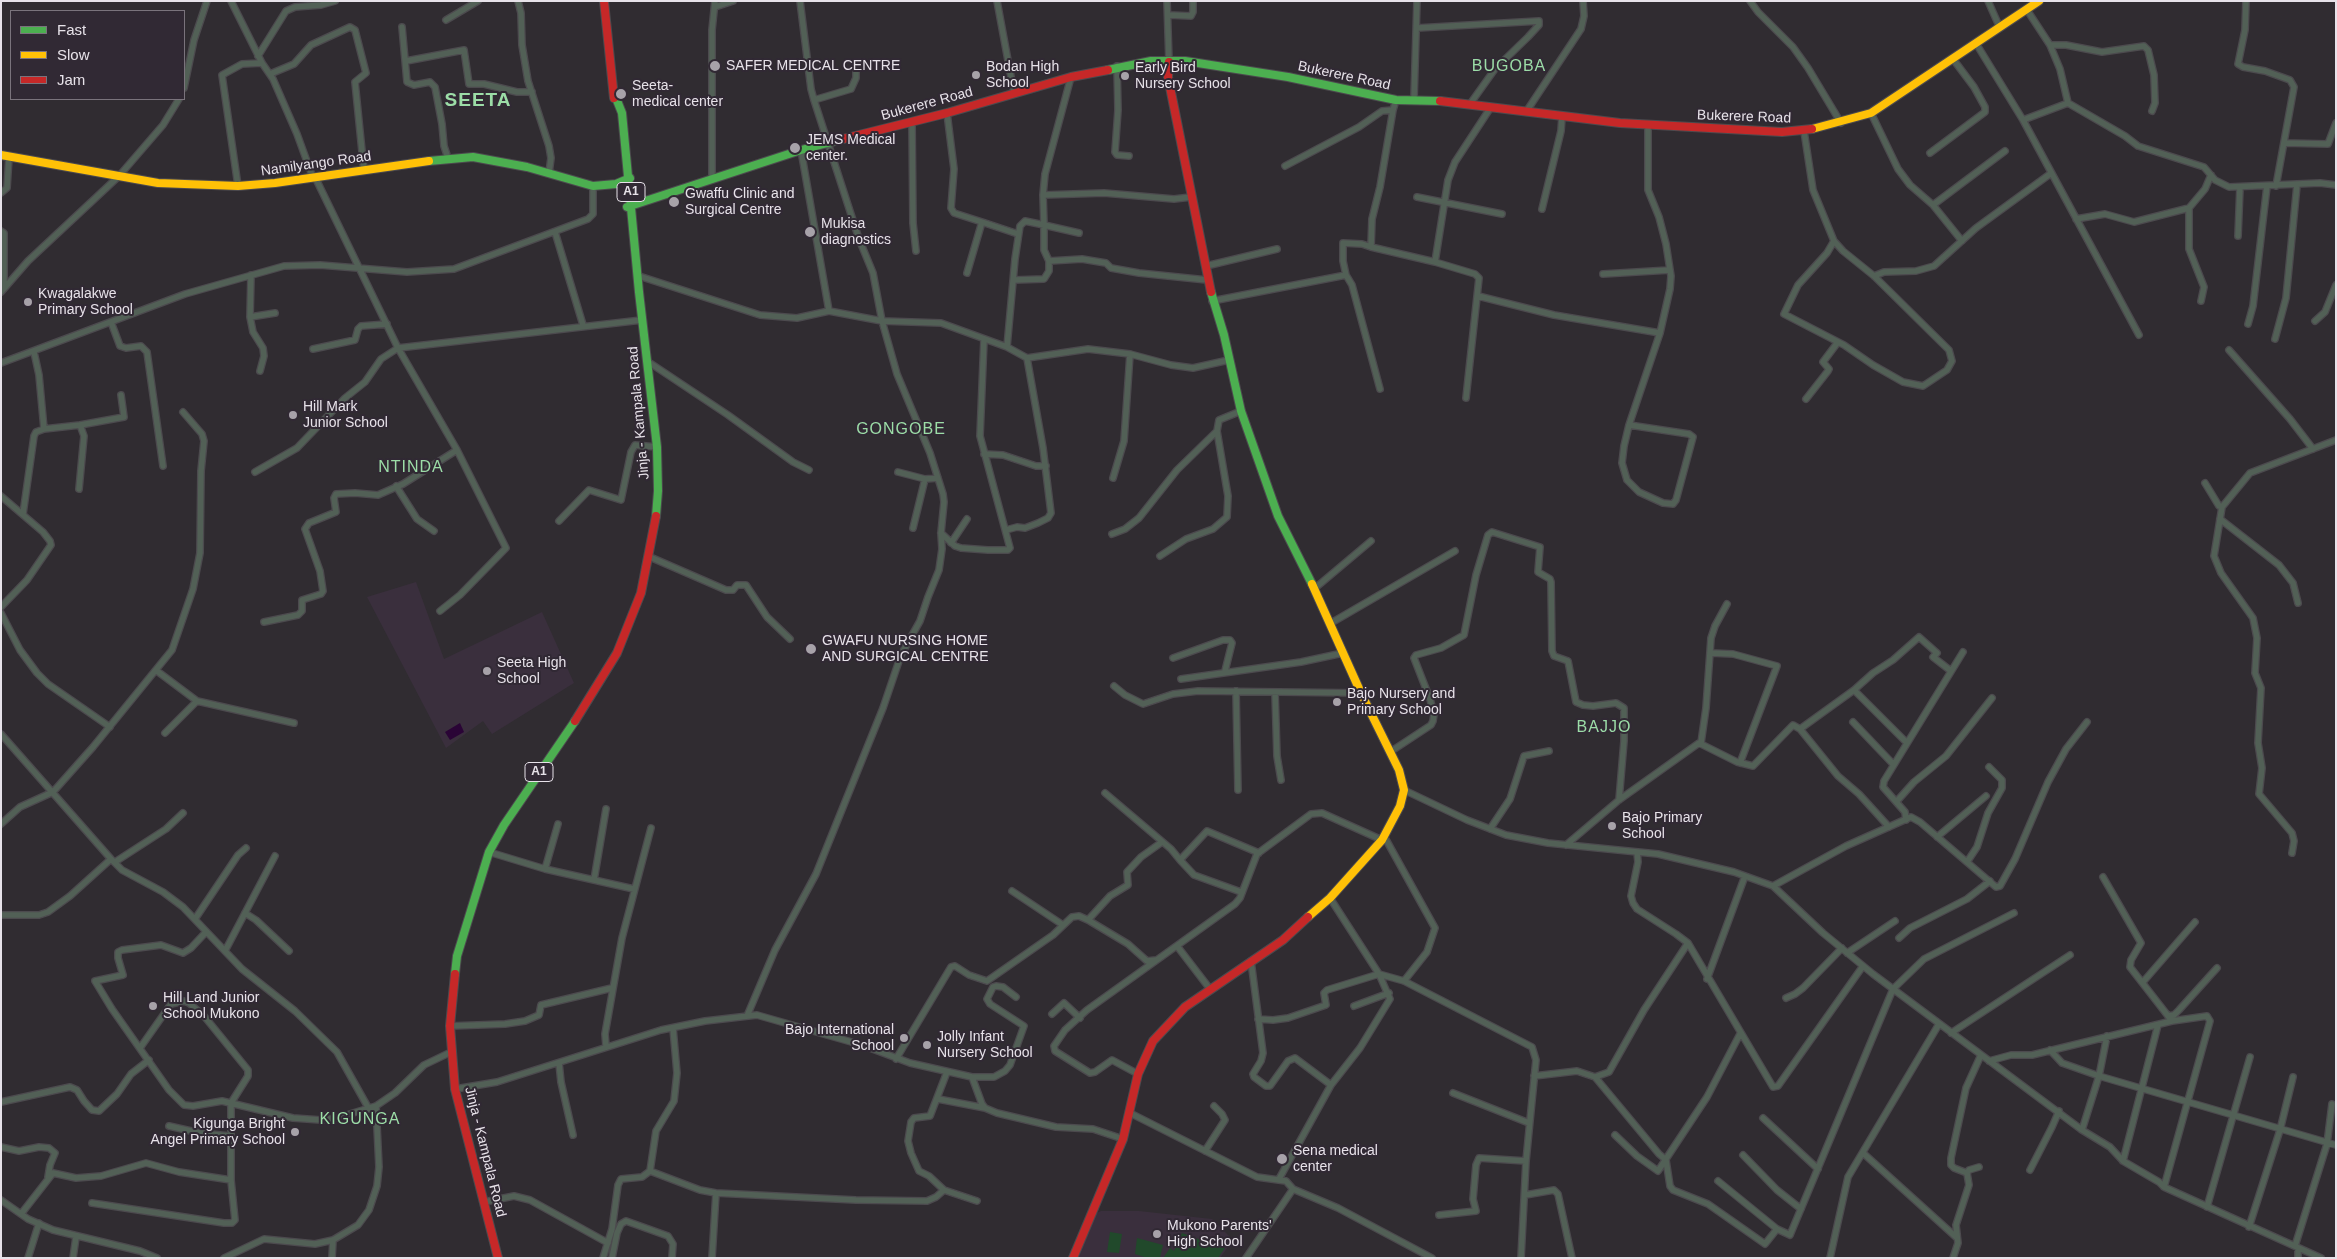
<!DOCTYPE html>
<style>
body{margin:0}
#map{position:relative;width:2337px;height:1259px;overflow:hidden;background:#302c31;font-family:Helvetica,sans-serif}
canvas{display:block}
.frame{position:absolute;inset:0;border:2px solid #e7e2e9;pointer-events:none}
.legend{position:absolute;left:10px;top:10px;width:175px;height:90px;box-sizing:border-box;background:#312934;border:1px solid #7a737c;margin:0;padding:6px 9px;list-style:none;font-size:15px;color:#e7e2e9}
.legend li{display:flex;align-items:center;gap:10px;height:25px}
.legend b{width:25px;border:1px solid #7a737c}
</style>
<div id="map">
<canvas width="2337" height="1259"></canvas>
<div class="frame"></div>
<ul class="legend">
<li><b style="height:6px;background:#4caf50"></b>Fast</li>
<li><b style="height:6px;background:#ffc107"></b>Slow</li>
<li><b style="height:6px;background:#c62828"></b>Jam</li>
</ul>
</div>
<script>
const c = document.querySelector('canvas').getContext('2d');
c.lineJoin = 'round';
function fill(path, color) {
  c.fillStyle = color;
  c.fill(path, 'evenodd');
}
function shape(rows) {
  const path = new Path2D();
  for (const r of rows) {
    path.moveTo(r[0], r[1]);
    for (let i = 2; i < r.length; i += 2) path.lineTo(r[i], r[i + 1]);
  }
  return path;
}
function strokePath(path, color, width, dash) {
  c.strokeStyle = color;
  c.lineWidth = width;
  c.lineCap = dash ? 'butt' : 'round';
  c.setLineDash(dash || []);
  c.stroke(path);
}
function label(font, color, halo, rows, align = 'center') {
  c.font = font + ' Helvetica,sans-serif';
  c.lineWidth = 4;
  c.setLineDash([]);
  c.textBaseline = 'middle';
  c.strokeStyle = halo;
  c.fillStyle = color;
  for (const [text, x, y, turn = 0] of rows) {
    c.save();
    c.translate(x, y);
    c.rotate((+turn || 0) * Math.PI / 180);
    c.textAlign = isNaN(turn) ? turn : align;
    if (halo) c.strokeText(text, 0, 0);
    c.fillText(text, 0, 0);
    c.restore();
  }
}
fill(shape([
 [416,582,444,659,542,612,574,683,492,734,483,721,446,748,367,597],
 [1101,1211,1139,1211,1212,1219,1233,1240,1220,1258,1076,1258,1095,1214]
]), '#3a2f3d');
fill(shape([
 [1110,1232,1122,1234,1119,1253,1107,1252],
 [1182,1233,1201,1240,1225,1248,1218,1258,1163,1258,1170,1248,1174,1251],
 [1137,1238,1163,1245,1160,1258,1147,1258,1135,1254]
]), '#21492b');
fill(shape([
 [460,723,464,732,450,740,445,732]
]), '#2a0436');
const street = shape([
 [231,1,262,63,273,79,297,134,313,178],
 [518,1,521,13,522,45,528,81,549,146,551,158,549,173],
 [997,1,1014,93],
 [1167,1,1169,62],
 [1750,1,1758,12,1793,47,1808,68,1841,123],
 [1988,1,2000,28],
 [2246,1,2245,30,2238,64,2243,67,2265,71,2290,80,2294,87,2276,186],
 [715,7,733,1],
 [2027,10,2050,45,2060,69,2068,103,2125,136,2138,146,2204,167,2215,180,2229,187,2320,183,2336,185],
 [1169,15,1191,16,1193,12,1193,1],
 [446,20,478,1],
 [402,27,407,82,414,85,430,82,435,87,442,124,444,146,448,158],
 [1417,28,1539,21,1539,25,1528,37,1495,69,1470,104],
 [1977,45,2023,120,2139,335],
 [2050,45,2066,45,2102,52,2144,46,2148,50,2154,75,2155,103,2152,111],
 [258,56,286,11,295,7,321,5,335,1],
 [406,61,464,50,469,84,484,84,517,92,532,92],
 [1117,66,1118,110,1115,152,1117,155,1129,156],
 [270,74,294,64,311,45,350,27,355,30,366,73,355,82,364,171],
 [1071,77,1045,174,1043,195,1044,225,1079,233],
 [184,88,194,40,207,1],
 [1414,99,1417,1],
 [814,100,851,89,856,78,856,62],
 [1526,112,1581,29,1584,16,1583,1],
 [947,113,954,169,951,208,954,213,982,222,967,273],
 [1871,113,1898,169,1910,185,1933,205,1962,241],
 [2023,120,2068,103],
 [912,122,913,223,916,251],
 [1804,131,1813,190,1834,241,1843,251,1874,276,1949,350,1952,361,1947,370,1923,386,1903,382,1873,365,1844,345,1784,314,1798,285,1827,253,1834,241],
 [2284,143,2328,144,2336,123],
 [801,150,829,311,882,321,941,323,1007,347,1027,358,1088,349,1130,354,1171,365,1193,368,1229,360],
 [1930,153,1985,112,1985,107,1974,87,1953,59],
 [1285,166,1359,127,1382,111,1393,110,1396,100],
 [315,177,398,348,457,450,506,548,460,595,440,611],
 [712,180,712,30,715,1],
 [238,186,222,75,242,64,262,63],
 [1,193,7,188,9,157],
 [1043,195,1104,193,1174,199,1191,197],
 [1417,197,1502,214],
 [1933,205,2005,151],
 [1542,209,1561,131,1562,117],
 [2076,219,2105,214,2134,222,2189,208],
 [982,222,1018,234],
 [1,231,4,233,4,288],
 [555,232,583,325],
 [2238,236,2240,187],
 [1371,247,1435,262,1448,180,1455,162,1491,107],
 [1435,262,1475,274,1479,278,1466,398],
 [1206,266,1277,249],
 [1603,274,1670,270],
 [251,275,250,317,275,313],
 [1346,275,1352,285,1380,389],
 [639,276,760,315,797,318,829,311],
 [1874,276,1884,272,1916,271,1934,266,1976,228,2050,174],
 [1014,280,1044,279,1049,271,1049,261],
 [1,292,28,261,119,176,163,125,179,99],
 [1478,296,1554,315,1660,333],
 [1212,301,1346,275,1343,261,1343,243,1362,244,1371,247,1372,219,1380,187,1393,110],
 [2201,301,2204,287,2189,249,2189,208,2205,189,2211,175],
 [250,317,253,332,263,348,264,356,260,371],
 [2315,321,2325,312,2336,285],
 [111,322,120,346,126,348,141,346,147,352,163,466],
 [2248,324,2253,306,2267,186],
 [2275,339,2286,298,2297,185],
 [1007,347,1015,259,1020,226,1025,221,1044,225,1044,250,1049,261,1082,259,1106,263,1111,268,1139,273,1207,280],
 [313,349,355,340,358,329,361,326,387,324],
 [2229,350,2290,419,2313,449],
 [647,361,728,415,793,462,809,470],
 [1,363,185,294,284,266,320,265,407,272,454,269,588,219,593,214,593,186],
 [1806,399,1828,371,1829,369,1823,362,1838,342],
 [80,425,124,417,121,395],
 [1629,425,1689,434,1693,437,1676,500,1673,504,1663,503,1639,492,1627,480,1622,463,1624,446,1629,425,1631,419,1660,333,1670,289,1671,276,1666,244,1659,217,1648,190,1648,125],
 [44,429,80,425,84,436,79,489],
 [984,454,1003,455,1036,466,1046,466],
 [255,472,297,448,345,398,365,382,381,359,398,348,642,320],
 [898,472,925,479,938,478],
 [1113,478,1124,441,1130,354],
 [2205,483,2219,506,2222,507,2250,473,2336,440],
 [396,486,417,519,434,531],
 [1,496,43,532,50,541,51,545,27,580,1,607],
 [2222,507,2214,556,2221,573,2253,618,2257,638,2255,673,2261,688,2258,743,2262,768,2259,794,2292,833,2294,841,2292,853],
 [23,514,34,436,36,432,44,429,39,375,34,352],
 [2220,519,2279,565,2293,583,2298,603],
 [559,521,589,490,621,500,631,452,635,445,657,447],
 [913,528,925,479],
 [1006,530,1017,527,1025,528,1038,523,1048,518,1051,513,1043,448,1027,358],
 [941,533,955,546,961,548,988,550,1008,550,1010,548,980,436,984,339],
 [1112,534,1125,529,1139,518,1177,470,1217,431,1219,420,1241,411],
 [951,543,967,519],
 [1160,556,1186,539,1213,529,1227,517,1228,496,1217,431],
 [650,557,726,590,733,590,737,585,746,585,767,617,790,639],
 [1314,589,1371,541],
 [1,613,20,650,37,673,48,684,110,727],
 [264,622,298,615,302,611,302,600,321,594,323,591,320,571,305,529,309,523,336,512,334,498,336,494,355,493,378,495,403,484,457,450],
 [1331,623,1455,551],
 [1711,653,1733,654,1777,666,1740,763],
 [1173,658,1223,640,1230,640,1232,643,1225,671],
 [157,671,197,701,294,723],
 [1181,679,1301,662,1343,653],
 [1114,686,1125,695,1143,704,1173,694,1198,691,1361,693],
 [1854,690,1907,743],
 [1236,691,1238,790],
 [1275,692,1277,756,1281,780],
 [1853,722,1893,764],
 [1800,729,1854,690,1873,673,1893,660,1919,637,1937,653,1933,657,1951,671],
 [165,733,197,701],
 [1,734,111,859,122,870,163,892,183,907,242,969,295,1011,337,1052,369,1109],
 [1701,743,1706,708,1711,638,1715,626,1727,604],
 [1390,752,1431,725,1433,721,1434,714,1430,699,1414,658,1416,655,1441,648,1464,635,1476,575,1488,535,1492,532,1540,547,1538,572,1550,579,1551,582,1552,651,1554,656,1568,661,1576,702,1583,705,1593,706,1616,703,1624,708,1624,741,1619,800],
 [1404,790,1467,820,1506,835,1548,843,1658,854,1734,872,1773,886,1823,933,1873,974,2082,1130,2110,1147,2123,1161,2159,1182,2164,1187,2321,1258],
 [1105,793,1171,849,1180,860,1207,831,1259,853],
 [1897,801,1914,782,1946,756,1992,698],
 [1906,820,1905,812,1883,787,1884,781,1963,652],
 [1,824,20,807,53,792,93,747,172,650,193,589,200,553,201,471,204,441,202,434,183,412],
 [1490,829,1510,799,1524,756,1549,751],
 [1384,836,1435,928,1427,952,1404,981],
 [1937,837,1986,796],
 [1566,845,1619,800,1699,743,1737,762,1753,766,1793,725,1800,729,1838,776,1859,794,1889,827],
 [489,852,545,869,634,889],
 [1637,852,1638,862,1631,896,1633,903,1637,909,1676,934,1688,943,1773,1087,1778,1086,1863,966],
 [1180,860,1194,875,1241,892],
 [115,862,166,829,183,813],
 [1967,862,1977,847,1988,813,2002,788,2002,780,1989,767],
 [545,869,558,824],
 [2103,877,2141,943,2131,960,2130,967,2172,1021],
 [594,880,606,809],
 [1773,886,1846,846,1911,817,1920,822,1996,887,2000,886,2015,859,2048,782,2066,749,2087,722],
 [1012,891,1063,925],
 [245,913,256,920,289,951],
 [1,915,39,915,48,912,70,896,111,859],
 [195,919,238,855,246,848],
 [1088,920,1110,896,1128,885,1127,872,1141,857,1162,842],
 [206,932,191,948,183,953,161,945,122,950,118,952,118,958,123,975,95,981,112,1009,169,1090,184,1105,193,1106,222,1101,293,1118,321,1120,337,1118,376,1106,395,1093,424,1065,451,1052],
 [1899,938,1910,928,1967,899,1990,881],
 [1177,946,1210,989],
 [225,951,275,856],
 [1847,953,1895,921],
 [1251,961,1263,1053,1261,1061,1253,1074,1254,1077,1266,1086,1270,1086,1288,1061,1295,1058,1331,1085],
 [1707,979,1745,876],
 [2143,982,2195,922],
 [1786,998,1795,994,1803,988,1842,948],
 [1354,1006,1389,993],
 [1052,1014,1064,1003,1080,1018],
 [747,1016,775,950,816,874,883,708,901,655,920,621,928,597,939,570,942,549,941,533,944,502,943,494,930,453,897,374,882,321,873,273,859,239,814,100,811,89,800,1],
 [2168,1016,2174,1015,2179,1010,2217,968],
 [1258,1019,1273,1020,1288,1018,1326,1005,1324,993,1327,990,1379,974,1404,981,1532,1047,1536,1060,1526,1161,1521,1258],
 [450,1026,505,1024,525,1021,539,1015,541,1005,612,988],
 [1951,1033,2070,955],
 [606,1046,605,1034,622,938,651,828],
 [2050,1050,2062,1063,2099,1076,2336,1145],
 [896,1059,951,967,955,966,969,975,987,981,1053,935,1072,917,1079,916,1088,920,1128,944,1147,961,1156,960],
 [1989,1061,2011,1055,2032,1055,2172,1021,2207,1016,2210,1021,2164,1187],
 [559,1063,561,1082,573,1135],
 [1138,1074,1112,1060,1095,1072,1090,1073,1055,1051,1054,1046,1065,1030,1087,1010,1235,904,1240,898,1257,854,1311,814,1322,813,1382,840],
 [1534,1076,1577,1071,1595,1077,1659,1154,1666,1160,1670,1186,1673,1190,1708,1204,1765,1244,1777,1229],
 [972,1077,994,1077,1005,1071,1010,1065,1024,1026,990,1004,987,999,993,987,996,986,1003,987,1016,997],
 [1595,1077,1609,1072,1644,1010,1688,943],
 [455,1089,497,1082,661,1030,705,1021,757,1015,862,1045,910,1063,972,1077,982,1104,985,1108,997,1113,1056,1127,1093,1129,1123,1139],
 [1453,1093,1529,1123],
 [938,1099,985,1108],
 [1,1102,70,1087,77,1090,84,1101,92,1110,99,1111,117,1094,131,1074,149,1060],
 [1130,1113,1257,1177,1286,1181,1293,1189,1338,1208,1432,1258],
 [1763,1118,1818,1169],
 [169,1126,200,1133,230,1136],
 [2082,1130,2099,1076,2107,1036],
 [1615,1135,1637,1156,1658,1171,1707,1097,1740,1034],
 [1,1147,19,1151,39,1147,49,1148,55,1153,50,1165,48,1177],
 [1205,1151,1225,1120,1222,1114,1214,1106],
 [1863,1153,1957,1238],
 [1743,1155,1777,1190,1801,1209],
 [2123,1161,2158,1025],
 [2030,1170,2052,1127,2059,1111],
 [650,1171,700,1190,716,1193,856,1200,927,1201,936,1197,944,1190,977,1201],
 [1967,1173,1954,1168,1951,1165,1951,1158,1966,1088,1981,1055],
 [1279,1179,1331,1085,1360,1048,1390,999,1379,974,1330,898],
 [1718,1181,1777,1229,1790,1235,1893,989,1924,959,2014,913],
 [944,1190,929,1176,919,1171,911,1153,908,1141,911,1122,914,1118,930,1116,947,1072],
 [1525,1195,1554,1190,1558,1194,1572,1258],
 [1,1200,28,1219,53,1230,140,1251,157,1258],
 [484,1202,514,1196,530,1200,608,1243],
 [92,1203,224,1223,232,1223,235,1220,231,1180,231,1103,248,1076,248,1070,204,1016,189,1003,184,1001,171,1004,140,1048],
 [2207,1207,2250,1057],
 [21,1214,53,1173,76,1178,101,1176,146,1163,179,1172,231,1180],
 [1439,1215,1476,1211,1473,1199,1476,1165,1479,1158,1526,1161],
 [2249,1227,2280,1130,2293,1077],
 [2295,1246,2327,1144,2332,1104],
 [28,1258,39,1223],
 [73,1258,76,1237],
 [224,1258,264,1239,315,1244,333,1240,358,1225,369,1210,377,1186,379,1167,376,1106],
 [332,1258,333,1240],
 [603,1258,612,1229,618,1185,621,1179,642,1177,650,1171,656,1131,674,1101,677,1073,673,1028],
 [612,1258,617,1233,621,1224,626,1221,668,1236,673,1244,672,1258],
 [712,1258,716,1193],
 [1246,1258,1293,1189],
 [1830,1258,1848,1177,1939,1024],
 [1953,1258,1958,1243,1956,1225,1969,1185,1967,1173,1969,1170,1979,1167],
 [2298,1258,2298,1248]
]);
const fast = shape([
 [1108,70,1151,61,1185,61,1288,77,1396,100,1440,101],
 [614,93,622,113,639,292,657,447,658,491,656,516],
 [429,161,473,157,527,167,593,186,616,184,630,178],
 [627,207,801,150,843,139],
 [1211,292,1224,335,1241,411,1278,516,1312,584],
 [455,974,457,956,489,852,504,825,575,721]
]);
const slow = shape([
 [1812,129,1871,113,2039,1],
 [1,155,158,183,238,186,275,183,429,161],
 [1308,917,1330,898,1382,840,1400,806,1404,790,1399,770,1361,693,1312,584]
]);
const jam = shape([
 [604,1,614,98],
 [1169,62,1168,77,1211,292],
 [1440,101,1620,123,1782,132,1812,129],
 [843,139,947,113,1071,77,1108,70],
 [575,721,617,653,641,593,656,516],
 [455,974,450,1026,455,1089,498,1258],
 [1073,1258,1123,1139,1138,1074,1153,1041,1185,1007,1283,940,1308,917]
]);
strokePath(street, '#4c4a4e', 8);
strokePath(fast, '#4c4a4e', 10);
strokePath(slow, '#4c4a4e', 10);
strokePath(jam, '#4c4a4e', 10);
strokePath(street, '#526056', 5.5);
strokePath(fast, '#4caf50', 8);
strokePath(slow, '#ffc107', 8);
strokePath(jam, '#c62828', 8);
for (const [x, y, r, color] of [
 [715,66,6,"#a7a2a9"],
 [976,75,5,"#a7a2a9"],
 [1125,76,5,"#a7a2a9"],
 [621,94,6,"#a7a2a9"],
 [795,148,6,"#a7a2a9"],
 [674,202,6,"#a7a2a9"],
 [810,232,6,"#a7a2a9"],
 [28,302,5,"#a7a2a9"],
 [293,415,5,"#a7a2a9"],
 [811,649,6,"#a7a2a9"],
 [487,671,5,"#a7a2a9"],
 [1337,702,5,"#a7a2a9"],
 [1612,826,5,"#a7a2a9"],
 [153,1006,5,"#a7a2a9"],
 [904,1038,5,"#a7a2a9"],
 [927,1045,5,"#a7a2a9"],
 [295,1132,5,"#a7a2a9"],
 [1282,1159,6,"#a7a2a9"],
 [1157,1234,5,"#a7a2a9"]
]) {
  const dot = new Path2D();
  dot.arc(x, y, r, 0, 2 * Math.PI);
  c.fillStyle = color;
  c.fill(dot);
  strokePath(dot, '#312934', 2);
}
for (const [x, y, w] of [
 [631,192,28],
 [539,772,28]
]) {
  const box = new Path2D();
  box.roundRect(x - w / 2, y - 9.5, w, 19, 4);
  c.fillStyle = '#312934';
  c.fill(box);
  strokePath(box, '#e7e2e9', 1);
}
label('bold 12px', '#e7e2e9', null, [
 ["A1",631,192],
 ["A1",539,772]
]);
label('14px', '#e7e2e9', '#312934', [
 ["SAFER MEDICAL CENTRE",726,66],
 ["Bodan High",986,67],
 ["School",986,83],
 ["Early Bird",1135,68],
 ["Nursery School",1135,84],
 ["Seeta-",632,86],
 ["medical center",632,102],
 ["JEMS Medical",806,140],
 ["center.",806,156],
 ["Gwaffu Clinic and",685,194],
 ["Surgical Centre",685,210],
 ["Mukisa",821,224],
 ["diagnostics",821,240],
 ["Kwagalakwe",38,294],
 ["Primary School",38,310],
 ["Hill Mark",303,407],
 ["Junior School",303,423],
 ["GWAFU NURSING HOME",822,641],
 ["AND SURGICAL CENTRE",822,657],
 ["Seeta High",497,663],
 ["School",497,679],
 ["Bajo Nursery and",1347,694],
 ["Primary School",1347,710],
 ["Bajo Primary",1622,818],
 ["School",1622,834],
 ["Hill Land Junior",163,998],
 ["School Mukono",163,1014],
 ["Bajo International",894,1030,"right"],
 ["School",894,1046,"right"],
 ["Jolly Infant",937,1037],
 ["Nursery School",937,1053],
 ["Kigunga Bright",285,1124,"right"],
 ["Angel Primary School",285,1140,"right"],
 ["Sena medical",1293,1151],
 ["center",1293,1167],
 ["Mukono Parents'",1167,1226],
 ["High School",1167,1242]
], 'left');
label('14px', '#e7e2e9', '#312934', [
 ["Bukerere Road",1344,76,12],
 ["Bukerere Road",927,104,-15],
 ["Bukerere Road",1744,117,2],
 ["Namilyango Road",316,164,-8],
 ["Jinja - Kampala Road",639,413,-95],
 ["Jinja - Kampala Road",485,1152,76]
]);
c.letterSpacing = '1px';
label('16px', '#9cdda7', '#312934', [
 ["BUGOBA",1509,67],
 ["GONGOBE",901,430],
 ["NTINDA",411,468],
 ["BAJJO",1604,728],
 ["KIGUNGA",360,1120]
]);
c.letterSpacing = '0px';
c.letterSpacing = '1px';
label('bold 19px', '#9cdda7', '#312934', [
 ["SEETA",478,101]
]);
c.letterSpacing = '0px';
</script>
